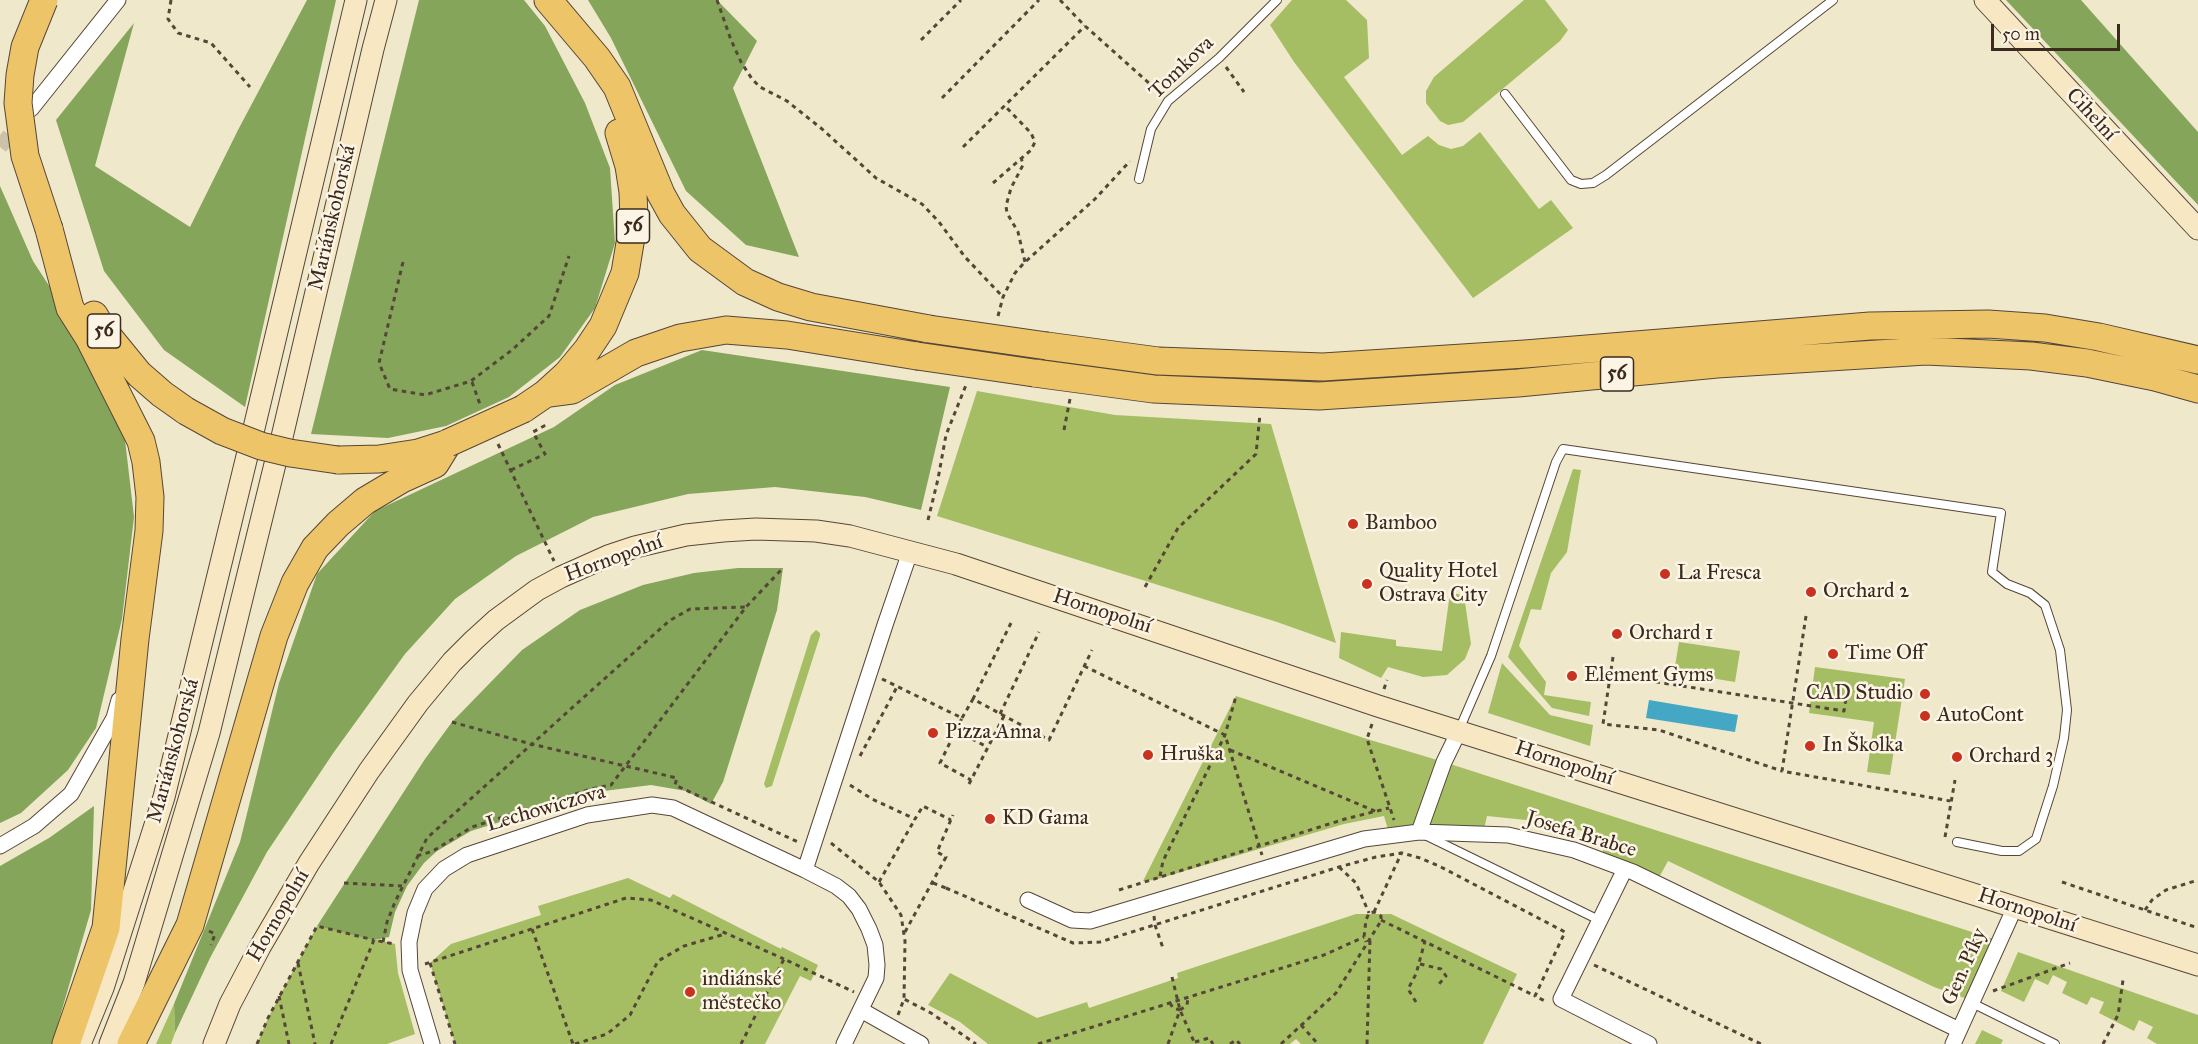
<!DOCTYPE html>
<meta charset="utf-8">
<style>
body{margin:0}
#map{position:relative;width:2198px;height:1044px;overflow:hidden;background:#efe8cb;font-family:"IM FELL Great Primer",serif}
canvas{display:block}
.scale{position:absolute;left:1991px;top:24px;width:129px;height:27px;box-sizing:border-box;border:3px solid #3b2a1e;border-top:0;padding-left:8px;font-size:18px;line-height:21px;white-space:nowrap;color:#3b2a1e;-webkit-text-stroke:4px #fcf5e5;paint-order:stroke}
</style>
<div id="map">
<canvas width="2198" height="1044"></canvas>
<div class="scale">50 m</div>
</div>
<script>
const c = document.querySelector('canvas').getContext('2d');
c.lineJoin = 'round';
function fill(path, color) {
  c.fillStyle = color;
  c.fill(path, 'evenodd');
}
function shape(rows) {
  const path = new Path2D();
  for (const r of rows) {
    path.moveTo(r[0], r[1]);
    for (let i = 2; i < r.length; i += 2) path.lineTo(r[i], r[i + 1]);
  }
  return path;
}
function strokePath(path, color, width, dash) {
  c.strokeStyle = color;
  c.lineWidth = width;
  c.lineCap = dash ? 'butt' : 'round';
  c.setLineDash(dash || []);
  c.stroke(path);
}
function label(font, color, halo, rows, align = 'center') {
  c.font = font + ' "IM FELL Great Primer",serif';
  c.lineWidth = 5;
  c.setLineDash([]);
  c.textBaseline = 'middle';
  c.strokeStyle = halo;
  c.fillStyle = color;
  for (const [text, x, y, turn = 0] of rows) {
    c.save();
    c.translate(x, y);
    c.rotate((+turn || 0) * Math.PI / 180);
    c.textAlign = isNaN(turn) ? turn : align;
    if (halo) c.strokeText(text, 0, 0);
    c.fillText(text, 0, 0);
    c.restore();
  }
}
fill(shape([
 [1292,0,1346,0,1367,20,1369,58,1344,77,1402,155,1428,136,1439,145,1451,149,1463,146,1480,132,1539,209,1551,200,1573,228,1473,298,1294,62,1270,25],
 [1524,0,1545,0,1568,30,1560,41,1463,122,1448,125,1440,121,1426,103,1426,91,1434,77],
 [977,391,1115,415,1271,424,1336,643,1277,622,937,516],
 [1573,469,1581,470,1567,552,1551,573,1541,610,1531,609,1519,646,1546,682,1544,695,1591,702,1589,716,1552,708,1508,657],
 [1450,593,1464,595,1471,644,1465,659,1447,675,1423,677,1388,667,1381,678,1339,658,1341,632,1396,640,1396,646,1442,651],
 [816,630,820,633,820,636,772,786,766,788,764,784,811,635],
 [1679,642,1740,651,1735,682,1674,672],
 [1502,663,1550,715,1593,725,1590,746,1488,713],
 [1815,667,1905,679,1890,775,1867,772,1874,722,1809,713],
 [1236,696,1367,739,1444,762,2000,941,1973,1001,1934,987,1668,861,1656,883,1601,860,1606,838,1555,823,1487,816,1483,834,1390,836,1384,816,1344,824,1154,880,1143,881],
 [628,878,670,898,673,894,781,949,782,947,818,965,811,981,800,976,765,1044,455,1044,430,963,451,944,541,915,538,906],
 [1356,914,1391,914,1517,974,1483,1044,1301,1044,1296,1039,1290,1044,988,1044,960,1022,928,1005,950,973,1037,1018,1087,1002,1089,1008,1178,978,1177,973],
 [317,926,395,944,398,973,415,1034,387,1044,257,1044,268,1018],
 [2018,952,2198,1015,2198,1044,2157,1044,2147,1038,2153,1027,2139,1020,2134,1031,2099,1013,2104,1002,2091,997,2087,1005,2062,993,2067,982,2053,975,2048,985,2035,979,2024,1002,2001,991],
 [174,1004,175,1033,171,1044,156,1044],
 [1982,1030,2003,1040,2001,1044,1975,1044]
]), '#a5be64');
fill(shape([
 [307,0,336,0,245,407,164,350,104,271,56,120,134,23,95,166,190,227,238,130],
 [419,0,524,0,545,26,585,103,610,168,615,243,595,308,560,357,509,397,446,426,388,438,311,434],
 [588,0,717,0,757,41,733,88,799,257,746,245,686,191,611,38],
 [2006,0,2081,0,2198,132,2198,205],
 [0,186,33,261,81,335,125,440,134,517,122,619,96,728,68,770,21,813,0,823],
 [702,350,950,387,921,510,865,497,775,487,688,494,593,517,516,556,455,599,405,654,334,752,267,852,210,958,175,1033,174,1004,240,842,279,683,317,574,375,511,554,427,615,385],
 [738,568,783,568,777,610,723,782,711,804,686,791,651,785,596,792,471,831,437,851,424,863,407,886,395,912,389,937,374,940,317,926,425,759,452,722,522,650,580,610,643,585,694,573],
 [94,806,91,910,54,1037,52,1044,0,1044,0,866,49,838]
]), '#84a55a');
fill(shape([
 [1649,700,1738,715,1735,732,1646,718]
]), '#44a8c4');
strokePath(shape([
 [0,147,21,121]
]), '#cbc2a8', 15, [15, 8]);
const lane = shape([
 [1505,94,1571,180,1581,184,1593,183,1606,175,1833,0],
 [1139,179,1151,129,1168,101,1219,58,1277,0],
 [1459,730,1491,656,1556,462,1563,449,2001,513,1992,572,2007,584,2030,593,2045,605,2060,650,2067,710,2064,738,2053,786,2036,839,2019,851,2002,851,1957,842],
 [1427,836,1599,920],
 [1972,1003,2055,1044]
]);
const street = shape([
 [31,109,118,0],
 [1419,832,1444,762,1459,731],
 [0,846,34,826,71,794,114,718,119,700],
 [1625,869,1561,999,1649,1044],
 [805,870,885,625,910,552],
 [1028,900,1072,920,1090,921,1364,839,1419,832,1508,835,1574,850,1633,872,1959,1030],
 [861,1010,921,1044],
 [432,1044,410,970,409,942,415,913,425,889,444,869,467,855,587,815,652,805,673,808,805,870,836,886,849,896,859,909,869,929,875,945,877,965,876,978,844,1044],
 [1953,1044,2015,907]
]);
const secondary = shape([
 [1985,0,2198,229],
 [254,428,356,0],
 [282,437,373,49,386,0],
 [80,1044,103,988,164,797,248,452],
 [110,1044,134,983,209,733,276,460],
 [214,1044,230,1004,260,947,309,863,369,771,418,703,452,662,474,640,496,620,537,590,561,577,608,556,635,547,686,535,723,531,756,529,816,531,850,536,956,564,1378,706,2198,965]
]);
const highway = shape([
 [548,0,597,58,617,87,661,194,672,214,700,249,745,282,778,297,811,307,929,329],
 [49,229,70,308,89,338,141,441,146,462,150,497,149,531,135,639,106,928,66,1044],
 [94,315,103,330,139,374,162,394,186,411],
 [1047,346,1158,361,1323,367,1525,354,1870,326,1988,324,2045,328,2099,337,2198,360],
 [1034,373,1153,389,1319,396,1518,383,1717,364,1926,351,2031,356,2087,363,2155,377,2198,389],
 [549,393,572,390,636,353,680,338,726,330,787,335,917,356],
 [523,409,545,394,567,374,587,350,603,326,625,273,634,219,633,192,629,166,619,133],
 [338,460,379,459,418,453,446,444],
 [131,1044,190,925,274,636,295,583,315,548,338,524,365,501,402,479,435,464,448,443]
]);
strokePath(lane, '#564638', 10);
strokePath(street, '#564638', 17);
strokePath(secondary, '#564638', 23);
strokePath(highway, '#564638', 29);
strokePath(shape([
 [171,0,168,19,178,33,211,43,250,87],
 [717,0,731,40,741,62,752,79,760,87,787,101,822,129,876,178,922,204,939,222,965,257,1003,297],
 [1060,0,1085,26,1160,93],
 [921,40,961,0],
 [1226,67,1244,92],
 [942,98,1039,0],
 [963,147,1085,26],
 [1021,157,1023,165,1011,188,1006,206,1007,213,1018,232,1025,262],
 [993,183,1031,150,1035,142,1031,133,1005,106],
 [403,262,379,363,390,389,425,395,471,381,512,350,549,316,569,256],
 [998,316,1003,297,1015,273,1023,264,1095,199,1130,161],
 [472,382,481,407],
 [1064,430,1070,399],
 [498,444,554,561],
 [511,470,545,454,533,432,544,426,542,423],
 [928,520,938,479,946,435,966,385],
 [1145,587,1178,528,1256,454,1260,414],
 [1806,616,1782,771,1950,801],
 [1011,623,973,699,1049,740,1092,650],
 [1613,657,1603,724,1659,730,1782,771],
 [1084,666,1225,735,1262,855],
 [1611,675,1844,711,1847,692],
 [882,679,962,718,940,763,971,780],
 [1384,689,1387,680],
 [1000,714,1039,632],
 [962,718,973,699],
 [452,722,531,744,677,778,675,785,798,842],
 [1372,724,1367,739,1394,820],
 [956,730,987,747],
 [1230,750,1377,812],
 [860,756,897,687],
 [969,784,1004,716],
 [850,785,872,799,915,819,923,806,951,820],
 [1945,837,1955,780],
 [831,843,879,882,901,915,905,941,904,999],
 [417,856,433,851,472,827,591,789,611,785,746,607,783,568],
 [1339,867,1356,883,1369,913],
 [1160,876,1163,861,1225,735,1236,696],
 [879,882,915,819],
 [2062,882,2198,928],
 [344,883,402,886],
 [933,883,946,888],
 [946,888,1073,943,1100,942,1339,867,1376,857,1402,853,1420,858,1439,866,1565,932,1535,996,1545,1001],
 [1119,890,1345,819,1389,808],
 [2145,910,2152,900,2166,890,2198,880],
 [1374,912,1402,852],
 [1154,916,1155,925,1163,948],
 [1381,920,1535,996],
 [532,929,573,1044],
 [209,931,215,934,211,945],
 [905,932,946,857,937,852,953,815],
 [383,942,387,922,395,902,427,838,669,621,690,609,746,607],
 [298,963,315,1044],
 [430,963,455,1044],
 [425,964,626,898,651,900,784,959],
 [1420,964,1441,969,1446,976,1439,984],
 [1594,965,1761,1044],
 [1172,977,1180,1010,1195,1044],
 [1993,991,2070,963],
 [279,996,289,1044],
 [1416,1002,1408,989,1416,974,1425,941],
 [1170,1003,1173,1008,1180,1010],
 [898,1015,904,999,931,1013,976,1044],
 [1301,1025,1318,1044],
 [1195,1042,1209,1038,1213,1044],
 [257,1044,268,1018,317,926,374,940],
 [331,1044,374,940,394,944],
 [575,1044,607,1034,630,1015,658,961,684,946,725,934],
 [741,1044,784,959,854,992],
 [1038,1044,1324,955,1364,937],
 [1168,1044,1180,1010,1187,1005,1188,998],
 [1230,1044,1236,1040,1240,1044],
 [1281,1044,1336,993,1381,921,1381,916,1374,912,1369,913,1366,920,1364,937,1366,942],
 [1367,1044,1370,940],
 [2103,1044,2118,1015,2123,980]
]), '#564638', 3, [4.5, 4.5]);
strokePath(lane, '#fff', 8);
strokePath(street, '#fff', 15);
strokePath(secondary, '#f8e7c3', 21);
strokePath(highway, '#eec469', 27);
const highwayBridge = shape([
 [44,0,25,47,20,75,18,103,25,156,49,229],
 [929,329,1047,346],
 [917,356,1034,373],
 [186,411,222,431,261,446,290,453,338,460],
 [448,443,523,409]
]);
strokePath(highwayBridge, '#564638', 29, []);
strokePath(highwayBridge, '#eec469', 27);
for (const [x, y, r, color] of [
 [1353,524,6,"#c8321e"],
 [1665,574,6,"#c8321e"],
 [1367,584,6,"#c8321e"],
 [1811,592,6,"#c8321e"],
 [1617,634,6,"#c8321e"],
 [1833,654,6,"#c8321e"],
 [1572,676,6,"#c8321e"],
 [1925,694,6,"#c8321e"],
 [1925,716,6,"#c8321e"],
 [933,733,6,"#c8321e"],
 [1810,746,6,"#c8321e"],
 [1148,755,6,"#c8321e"],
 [1957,757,6,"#c8321e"],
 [990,819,6,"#c8321e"],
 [690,992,6,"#c8321e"]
]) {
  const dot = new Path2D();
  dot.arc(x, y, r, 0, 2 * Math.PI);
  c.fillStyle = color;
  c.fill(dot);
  strokePath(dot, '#fcf5e5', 2);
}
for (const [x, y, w] of [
 [633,226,33],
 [104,331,33],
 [1617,374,33]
]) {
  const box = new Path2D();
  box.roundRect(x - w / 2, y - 17, w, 34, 4.5);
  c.fillStyle = '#fcf5e5';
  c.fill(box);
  strokePath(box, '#3b2a1e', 1.5);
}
label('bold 20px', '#3b2a1e', null, [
 ["56",633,226],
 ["56",104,331],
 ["56",1617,374]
]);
label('21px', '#3b2a1e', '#fcf5e5', [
 ["Tomkova",1182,68,-44],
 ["Cihelní",2091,115,47],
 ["Mariánskohorská",333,218,-77],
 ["Hornopolní",614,559,-20],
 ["Hornopolní",1102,612,18],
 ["Mariánskohorská",174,751,-75],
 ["Hornopolní",1564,764,18],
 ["Lechowiczova",546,809,-16],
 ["Josefa Brabce",1581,835,17],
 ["Hornopolní",2027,911,18],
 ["Hornopolní",279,916,-60],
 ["Gen. Píky",1965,967,-66]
]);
label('21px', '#3b2a1e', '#fcf5e5', [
 ["Bamboo",1365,524],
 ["Quality Hotel",1379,572],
 ["Ostrava City",1379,596],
 ["La Fresca",1677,574],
 ["Orchard 2",1823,592],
 ["Orchard 1",1629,634],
 ["Time Off",1845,654],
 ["Element Gyms",1584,676],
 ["CAD Studio",1913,694,"right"],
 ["AutoCont",1937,716],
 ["Pizza Anna",945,733],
 ["In Školka",1822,746],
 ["Hruška",1160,755],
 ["Orchard 3",1969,757],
 ["KD Gama",1002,819],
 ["indiánské",702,980],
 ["městečko",702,1004]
], 'left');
</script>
